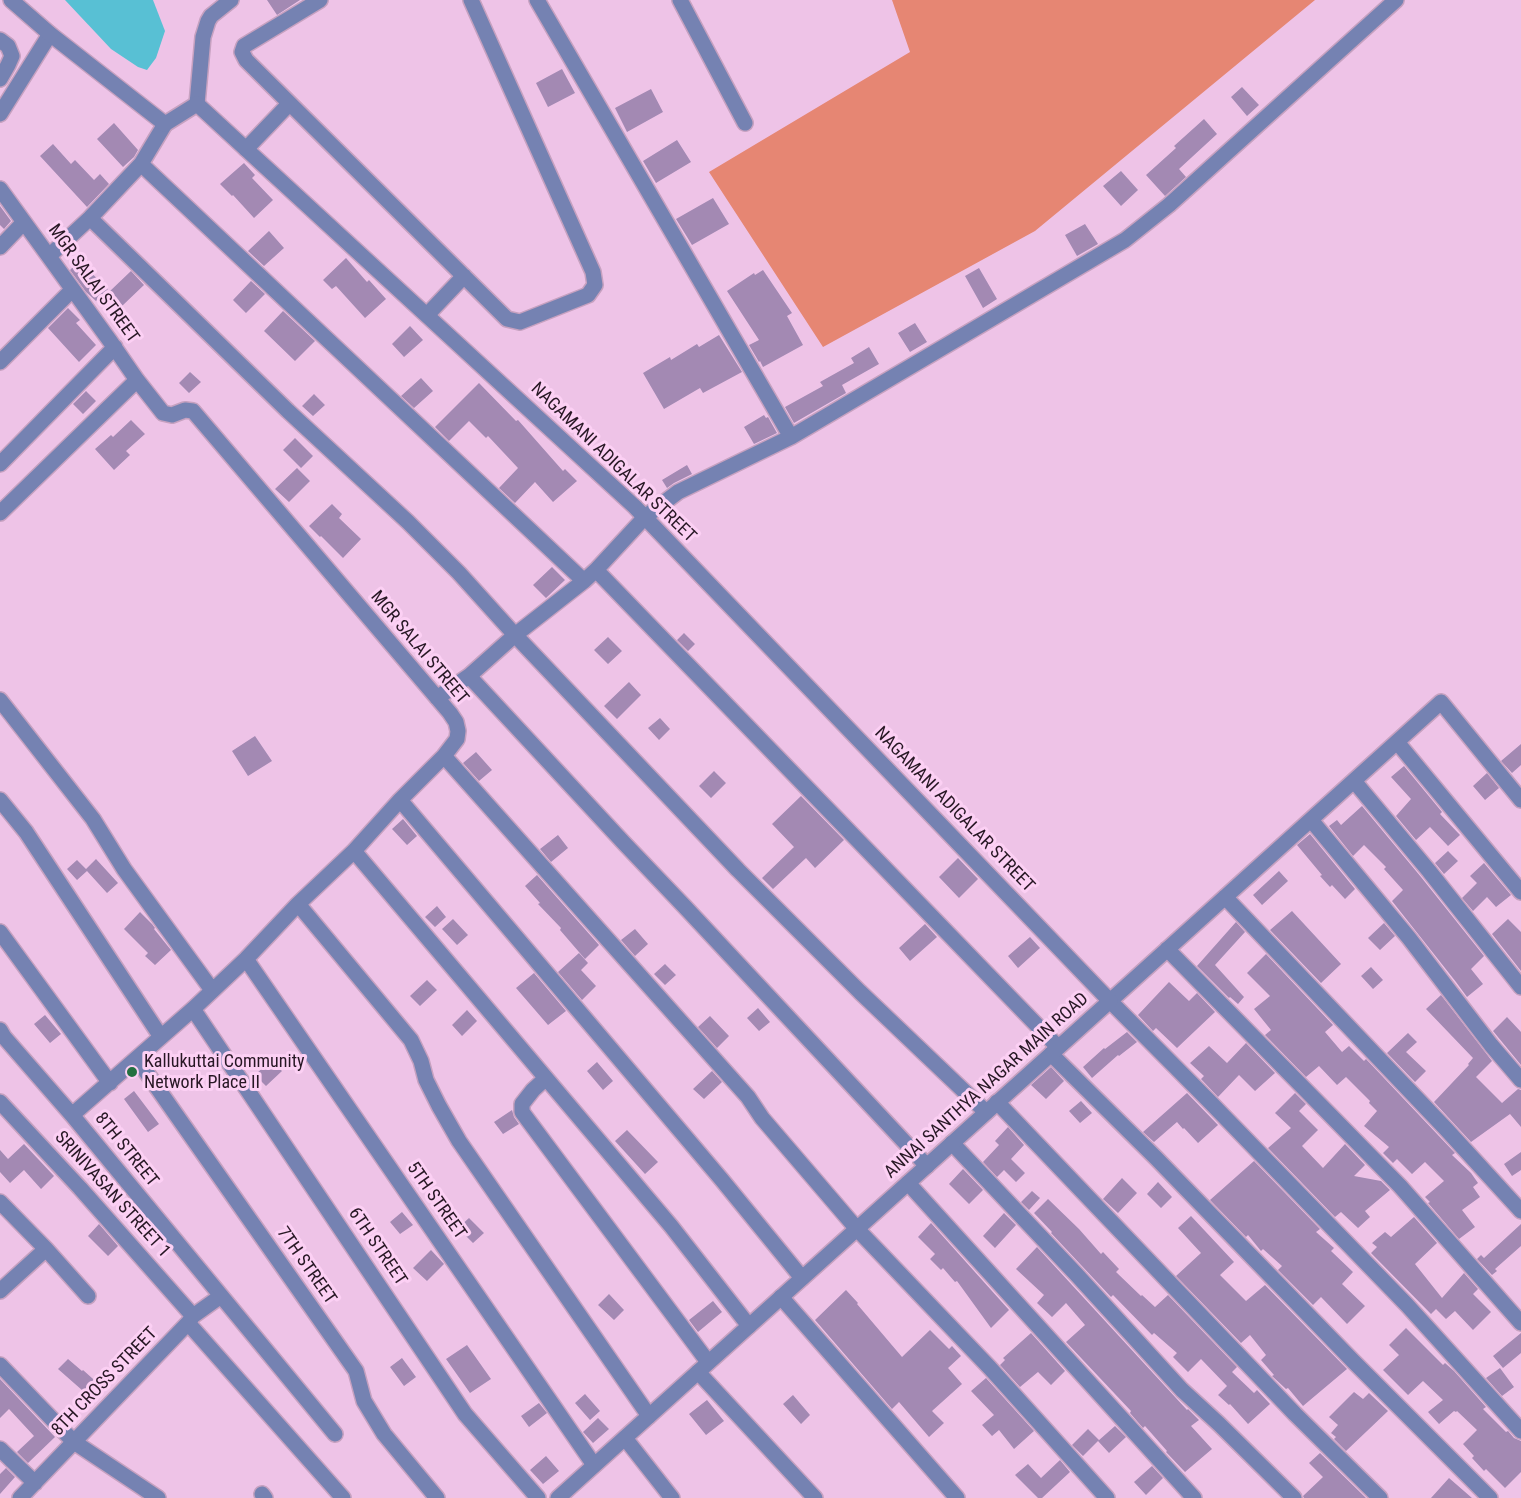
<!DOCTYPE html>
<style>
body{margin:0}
canvas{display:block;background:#eec3e7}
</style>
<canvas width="1521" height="1498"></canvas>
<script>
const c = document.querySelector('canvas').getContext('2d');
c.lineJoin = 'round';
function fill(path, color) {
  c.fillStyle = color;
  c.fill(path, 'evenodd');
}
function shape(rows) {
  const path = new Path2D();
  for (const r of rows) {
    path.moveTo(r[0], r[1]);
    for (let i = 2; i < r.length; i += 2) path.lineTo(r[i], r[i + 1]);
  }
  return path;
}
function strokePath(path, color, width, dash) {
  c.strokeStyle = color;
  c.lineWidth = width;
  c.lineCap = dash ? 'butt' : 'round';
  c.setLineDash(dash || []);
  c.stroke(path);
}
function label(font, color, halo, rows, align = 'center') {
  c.font = font + ' "Roboto Condensed",sans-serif';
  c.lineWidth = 6;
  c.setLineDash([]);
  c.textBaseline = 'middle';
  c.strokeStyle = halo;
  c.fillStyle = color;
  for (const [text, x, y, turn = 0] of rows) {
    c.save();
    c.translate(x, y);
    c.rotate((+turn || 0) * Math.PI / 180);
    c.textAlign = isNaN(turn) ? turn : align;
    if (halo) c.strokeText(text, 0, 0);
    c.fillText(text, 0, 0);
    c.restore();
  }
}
fill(shape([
 [892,0,1315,0,1035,231,823,347,709,172,910,52]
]), '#e68673');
fill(shape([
 [65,0,153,0,165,31,156,58,147,70,138,67,111,49]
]), '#58c0d4');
fill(shape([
 [267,0,300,0,277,15],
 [562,69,575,93,548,107,536,83],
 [1242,87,1259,105,1247,116,1231,97],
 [651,89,663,112,627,132,615,108],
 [1204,119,1217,134,1179,169,1186,177,1165,196,1146,175,1176,148,1174,146],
 [114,123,138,150,134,157,123,167,97,139],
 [677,140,691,162,656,183,643,161],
 [53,144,71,164,75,160,94,180,100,174,109,184,87,207,40,156],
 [244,163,255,175,252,178,273,200,254,218,233,195,232,196,220,184],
 [1121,171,1138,190,1121,206,1103,186],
 [713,198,729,224,692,245,676,219],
 [0,206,11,221,4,229,0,225],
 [1085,224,1098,244,1077,256,1065,235],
 [269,231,284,248,264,266,248,251],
 [346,258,367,282,369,280,386,299,365,318,336,286,332,289,323,280],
 [79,261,108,289,96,301,86,292,70,270],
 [979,268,997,299,983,308,965,276],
 [763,270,792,313,787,316,803,345,763,367,760,361,759,362,749,345,759,340,727,291,754,273,755,275],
 [131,271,144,285,122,306,109,292],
 [251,281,265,294,246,313,233,300],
 [68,308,80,320,76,323,96,345,79,362,48,328],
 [283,311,315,341,295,361,264,331],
 [915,323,927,342,910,352,898,333],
 [410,326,423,340,404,357,392,344],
 [719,335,742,372,703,393,700,388,664,409,643,373,670,357,671,360,697,344,699,347],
 [869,347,879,364,842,385,846,393,794,423,785,407,823,386,820,382,854,363,851,358],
 [190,372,201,382,189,393,179,383],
 [421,378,433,391,414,408,401,396],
 [479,383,516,421,518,420,563,471,565,469,577,481,553,502,535,482,515,503,499,488,518,468,488,436,486,438,469,421,449,441,435,427],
 [86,391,96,401,83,414,73,404],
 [314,394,325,405,313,416,302,406],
 [764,415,766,418,768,417,777,433,754,444,744,427],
 [131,420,145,434,126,451,130,455,114,470,95,449,111,435,113,437],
 [295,438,313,456,301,468,283,450],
 [687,465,692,474,674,483,667,488,662,480],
 [297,468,310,481,289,502,275,489],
 [332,504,342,514,339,518,361,539,343,558,321,536,320,537,309,526],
 [552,567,565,580,546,598,533,585],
 [684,633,695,644,688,651,677,640],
 [608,637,622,651,608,664,594,650],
 [629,682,641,695,617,719,604,706],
 [660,718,670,729,659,740,648,728],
 [255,736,272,761,248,776,232,751],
 [1521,744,1521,765,1512,773,1501,761],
 [476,752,492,770,479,781,463,763],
 [1404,766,1442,812,1440,814,1460,835,1448,846,1430,827,1416,840,1396,816,1411,799,1391,777],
 [714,771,726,783,711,798,699,786],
 [1487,773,1499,788,1485,800,1473,786],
 [801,796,844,840,815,868,806,858,773,889,762,878,794,847,772,824],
 [1362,806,1421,877,1484,956,1471,969,1483,984,1467,997,1456,982,1392,901,1403,890,1384,869,1386,867,1364,845,1353,856,1329,826,1337,820,1341,825],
 [403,819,417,836,407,845,392,829],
 [1310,834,1355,889,1345,899,1332,885,1330,887,1320,876,1322,875,1297,845],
 [558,835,568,848,551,862,540,849],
 [1448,851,1458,861,1444,874,1435,863],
 [958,858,978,879,959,898,939,877],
 [96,859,118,883,107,893,87,871,77,880,67,869,77,860,86,869],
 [1484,863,1511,895,1496,907,1487,897,1473,911,1462,898,1477,883,1470,876],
 [1279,871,1288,881,1262,905,1253,895],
 [537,875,599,945,585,959,560,930,561,928,538,904,540,903,525,886],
 [437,906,446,917,435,927,425,917],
 [1292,911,1341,964,1321,983,1270,930],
 [140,912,152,924,155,928,154,929,171,950,155,965,145,956,148,953,124,929],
 [453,919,468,935,457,945,442,929],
 [1508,919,1521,932,1521,971,1492,934],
 [1236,922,1245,932,1215,965,1244,997,1238,1004,1230,997,1229,998,1197,966],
 [1384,923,1395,936,1380,950,1368,938],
 [925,924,937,937,910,961,899,948],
 [635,929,648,944,635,956,621,940],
 [1030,937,1040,948,1018,968,1008,956],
 [579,953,588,963,581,970,596,986,582,1000,558,972],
 [1266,954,1333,1025,1325,1032,1342,1052,1349,1046,1364,1061,1366,1059,1455,1153,1452,1155,1471,1173,1478,1183,1473,1187,1480,1197,1462,1210,1475,1227,1459,1239,1428,1203,1430,1202,1425,1197,1444,1181,1425,1162,1412,1174,1397,1159,1393,1163,1383,1153,1389,1147,1364,1126,1377,1111,1369,1103,1370,1101,1346,1077,1337,1085,1319,1066,1306,1077,1265,1035,1271,1030,1254,1009,1270,996,1247,973],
 [665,964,676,975,665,985,654,974],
 [1371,967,1383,980,1373,989,1361,976],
 [534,973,566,1011,548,1025,516,988],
 [427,980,437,990,420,1006,410,996],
 [1169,982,1189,1001,1197,993,1215,1012,1177,1048,1156,1028,1153,1031,1138,1015],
 [1441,995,1492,1061,1476,1077,1502,1103,1518,1089,1521,1090,1521,1127,1510,1114,1471,1142,1434,1102,1469,1065,1468,1064,1473,1058,1426,1009],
 [758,1008,770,1022,759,1031,747,1018],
 [467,1010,477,1021,462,1036,452,1025],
 [45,1015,61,1034,50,1043,34,1024],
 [710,1016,729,1036,717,1048,698,1027],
 [1507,1017,1521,1032,1521,1065,1493,1031],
 [1127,1032,1137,1042,1119,1056,1118,1055,1092,1078,1083,1067,1104,1048,1105,1049],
 [1408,1033,1417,1042,1406,1052,1426,1071,1415,1082,1387,1053],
 [1246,1043,1275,1073,1255,1091,1239,1075,1218,1097,1201,1079,1204,1076,1190,1063,1209,1046,1227,1063],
 [271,1060,282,1071,266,1086,255,1075],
 [597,1062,613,1081,603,1090,587,1071],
 [1051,1067,1064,1081,1046,1099,1031,1085],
 [712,1071,722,1082,704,1099,693,1089],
 [134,1091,159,1124,148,1132,124,1099],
 [1187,1093,1218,1125,1198,1143,1184,1128,1183,1129,1177,1122,1154,1142,1143,1132],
 [1295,1093,1306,1104,1299,1111,1318,1130,1302,1146,1323,1168,1345,1144,1365,1165,1354,1176,1381,1181,1390,1190,1365,1211,1370,1217,1358,1228,1341,1212,1335,1217,1268,1148,1291,1128,1275,1113],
 [1081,1101,1092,1113,1080,1123,1069,1111],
 [512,1110,514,1117,519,1124,503,1134,494,1122],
 [1008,1127,1024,1145,1011,1159,1025,1173,1016,1182,1004,1170,997,1177,983,1162,999,1145,995,1141],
 [627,1130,658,1162,645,1174,615,1141],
 [24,1144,54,1176,41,1189,24,1170,10,1183,0,1172,0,1150,8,1159],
 [1521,1152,1521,1170,1512,1176,1504,1164],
 [1254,1161,1320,1229,1316,1232,1334,1248,1331,1251,1353,1272,1342,1284,1365,1306,1347,1324,1321,1297,1313,1305,1278,1270,1282,1266,1263,1249,1261,1251,1248,1235,1246,1237,1210,1200],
 [963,1169,983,1190,969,1204,949,1184],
 [1122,1178,1137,1193,1118,1213,1103,1199],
 [1158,1182,1172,1197,1161,1208,1147,1194],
 [1032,1191,1040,1198,1029,1210,1021,1202],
 [1048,1199,1079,1229,1101,1254,1103,1252,1119,1269,1116,1272,1141,1296,1142,1295,1155,1307,1168,1295,1237,1367,1232,1372,1254,1393,1257,1390,1270,1404,1248,1424,1230,1404,1229,1405,1218,1395,1227,1386,1201,1359,1188,1372,1173,1357,1177,1353,1154,1333,1152,1335,1113,1295,1111,1297,1051,1233,1052,1232,1034,1213],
 [402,1212,413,1225,400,1234,390,1222],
 [1004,1213,1016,1225,995,1248,983,1236],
 [1191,1216,1234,1262,1220,1275,1246,1301,1265,1285,1347,1369,1303,1406,1288,1388,1286,1389,1272,1376,1274,1375,1261,1360,1266,1355,1250,1335,1241,1343,1176,1276,1201,1253,1178,1228],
 [1414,1217,1437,1243,1415,1264,1442,1298,1464,1273,1478,1289,1473,1294,1491,1312,1473,1330,1455,1311,1446,1319,1436,1309,1431,1314,1371,1253,1377,1247,1372,1243,1385,1232,1391,1237],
 [469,1218,484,1233,473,1243,458,1228],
 [931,1223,1009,1310,991,1328,957,1281,955,1282,943,1268,941,1270,930,1259,935,1254,918,1237],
 [99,1224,118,1246,108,1256,88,1236],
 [1521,1224,1521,1246,1495,1269,1497,1271,1492,1275,1477,1259,1481,1255,1484,1258],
 [1037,1247,1187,1410,1188,1409,1199,1420,1191,1426,1212,1449,1185,1472,1166,1452,1167,1451,1145,1426,1143,1428,1130,1413,1131,1411,1066,1342,1085,1325,1066,1303,1052,1317,1037,1303,1044,1295,1016,1269],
 [431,1250,444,1264,427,1281,413,1268],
 [846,1290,858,1303,857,1304,902,1357,930,1330,949,1349,952,1346,961,1356,948,1368,962,1384,932,1411,944,1423,929,1437,899,1402,892,1409,815,1320],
 [609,1294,624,1310,614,1320,598,1305],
 [713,1301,722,1312,698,1332,689,1320],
 [1406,1328,1443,1365,1445,1363,1454,1371,1486,1407,1483,1409,1506,1432,1508,1431,1514,1438,1521,1441,1521,1472,1505,1488,1486,1469,1484,1471,1472,1458,1474,1456,1463,1444,1477,1430,1457,1411,1456,1412,1454,1411,1439,1424,1428,1412,1443,1400,1423,1381,1408,1395,1383,1370,1399,1355,1389,1345],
 [1031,1333,1065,1371,1051,1385,1038,1372,1020,1387,1000,1365,1005,1360,1003,1358],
 [1521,1333,1521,1353,1503,1368,1493,1356],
 [467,1345,491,1379,470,1393,446,1359],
 [402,1358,416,1377,404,1386,390,1367],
 [68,1359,82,1371,83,1370,102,1387,91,1398,58,1369],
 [1500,1368,1514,1387,1502,1396,1486,1378],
 [986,1378,1034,1431,1014,1449,999,1430,992,1436,982,1425,994,1415,971,1391],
 [0,1379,55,1437,28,1463,17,1452,34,1436,9,1409,0,1418],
 [1354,1392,1363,1399,1369,1393,1388,1411,1346,1451,1334,1439,1336,1437,1331,1433,1338,1425,1329,1417],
 [585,1394,600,1411,590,1420,575,1403],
 [793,1395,810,1415,801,1424,783,1404],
 [707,1400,724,1421,706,1435,689,1414],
 [539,1403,547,1413,529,1427,521,1416],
 [598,1418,609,1429,593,1443,583,1432],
 [1115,1426,1126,1437,1109,1453,1098,1441],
 [1088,1429,1099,1440,1083,1456,1072,1445],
 [1320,1453,1366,1498,1304,1498,1303,1496,1323,1477,1309,1463],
 [546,1456,559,1471,543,1484,530,1470],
 [1060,1460,1070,1472,1042,1498,1038,1498,1015,1475,1028,1464,1041,1478],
 [1152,1466,1163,1478,1146,1495,1134,1482],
 [6,1468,15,1477,0,1494,0,1474],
 [1449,1478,1472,1498,1431,1498]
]), '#a389b3');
const minor = shape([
 [320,0,244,46,242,52,246,60,507,319,520,322,588,295,595,285,593,272,471,0],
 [537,0,791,437],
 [680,0,745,123],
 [0,40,8,46,12,56,8,65,0,79],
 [197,104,203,37,208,21,211,16,231,0],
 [0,114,50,34],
 [165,124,141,164,584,581],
 [246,149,289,104],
 [0,189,110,341,137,380,163,413,172,415,185,410,193,411,450,713,456,722,458,731,457,739,444,756,400,800,354,851,298,904,246,959,193,1009,72,1115],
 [90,218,288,411,408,522,459,573,515,635,738,870,860,992,986,1112],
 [0,247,24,222],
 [49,256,90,218,141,164],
 [427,315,464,276],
 [0,362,72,290],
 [0,464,115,347],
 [0,513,137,380],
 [596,570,1058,1047],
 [469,676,623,842,685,907,927,1166],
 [437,698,469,676,515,635,584,581,596,570,645,517,678,492,791,437,1125,240,1169,205,1396,0],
 [0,700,93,819,124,869,212,990],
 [1397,742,1521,892],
 [444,756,748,1097,762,1118,857,1229,990,1368,1107,1498],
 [1354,781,1429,871,1521,987],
 [0,800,26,832,161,1037],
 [400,800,722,1180,802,1278],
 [1521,800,1441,702,1110,1001,1211,1103,1407,1305,1521,1431],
 [1311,820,1409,938,1491,1045,1521,1080],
 [354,851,671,1226,749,1326],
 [1225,897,1446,1129,1521,1211],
 [298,904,411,1040,421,1061,426,1080,439,1106,459,1141,649,1416],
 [0,932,110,1083],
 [1167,949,1400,1186,1521,1323],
 [246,959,594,1465],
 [193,1009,465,1414,538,1498],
 [0,1030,4,1037,72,1115,335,1434],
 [1051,1054,1156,1158,1353,1361,1490,1498],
 [137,1059,356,1371,364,1401,384,1434,437,1498],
 [546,1078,533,1090,522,1104,522,1112,708,1362],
 [0,1102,80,1188,193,1316],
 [997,1102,1295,1414,1380,1498],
 [952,1143,1076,1274,1182,1390,1219,1424,1294,1498],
 [908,1183,1194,1498],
 [0,1202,46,1249,88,1296],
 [0,1291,46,1249],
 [781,1297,957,1498],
 [188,1323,343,1498],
 [0,1365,74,1442,158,1498],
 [698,1372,815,1498],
 [625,1438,672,1498],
 [0,1449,35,1483],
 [262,1494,265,1498],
 [20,1498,188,1323,193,1316,221,1296]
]);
const tertiary = shape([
 [11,0,50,34,165,124,197,104,635,507,1110,1001,558,1498]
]);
strokePath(minor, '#c6a1c0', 18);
strokePath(tertiary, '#c6a1c0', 18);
strokePath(minor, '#7582b2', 15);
strokePath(tertiary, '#7582b2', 15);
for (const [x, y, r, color] of [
 [132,1072,6,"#237040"]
]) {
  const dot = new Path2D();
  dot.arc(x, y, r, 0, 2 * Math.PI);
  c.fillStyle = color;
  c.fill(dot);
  strokePath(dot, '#fcd0f4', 2);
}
label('18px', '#271724', '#fcd0f4', [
 ["MGR SALAI STREET",93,284,54],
 ["NAGAMANI ADIGALAR STREET",613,463,44],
 ["MGR SALAI STREET",419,648,50],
 ["NAGAMANI ADIGALAR STREET",954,810,46],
 ["ANNAI SANTHYA NAGAR MAIN ROAD",987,1086,-42],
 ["8TH STREET",126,1150,51],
 ["SRINIVASAN STREET 1",112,1195,48],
 ["5TH STREET",436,1201,55],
 ["6TH STREET",377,1247,56],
 ["7TH STREET",306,1266,55],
 ["8TH CROSS STREET",105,1382,-46]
]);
label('18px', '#271724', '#fcd0f4', [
 ["Kallukuttai Community",144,1062],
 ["Network Place II",144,1083]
], 'left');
</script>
